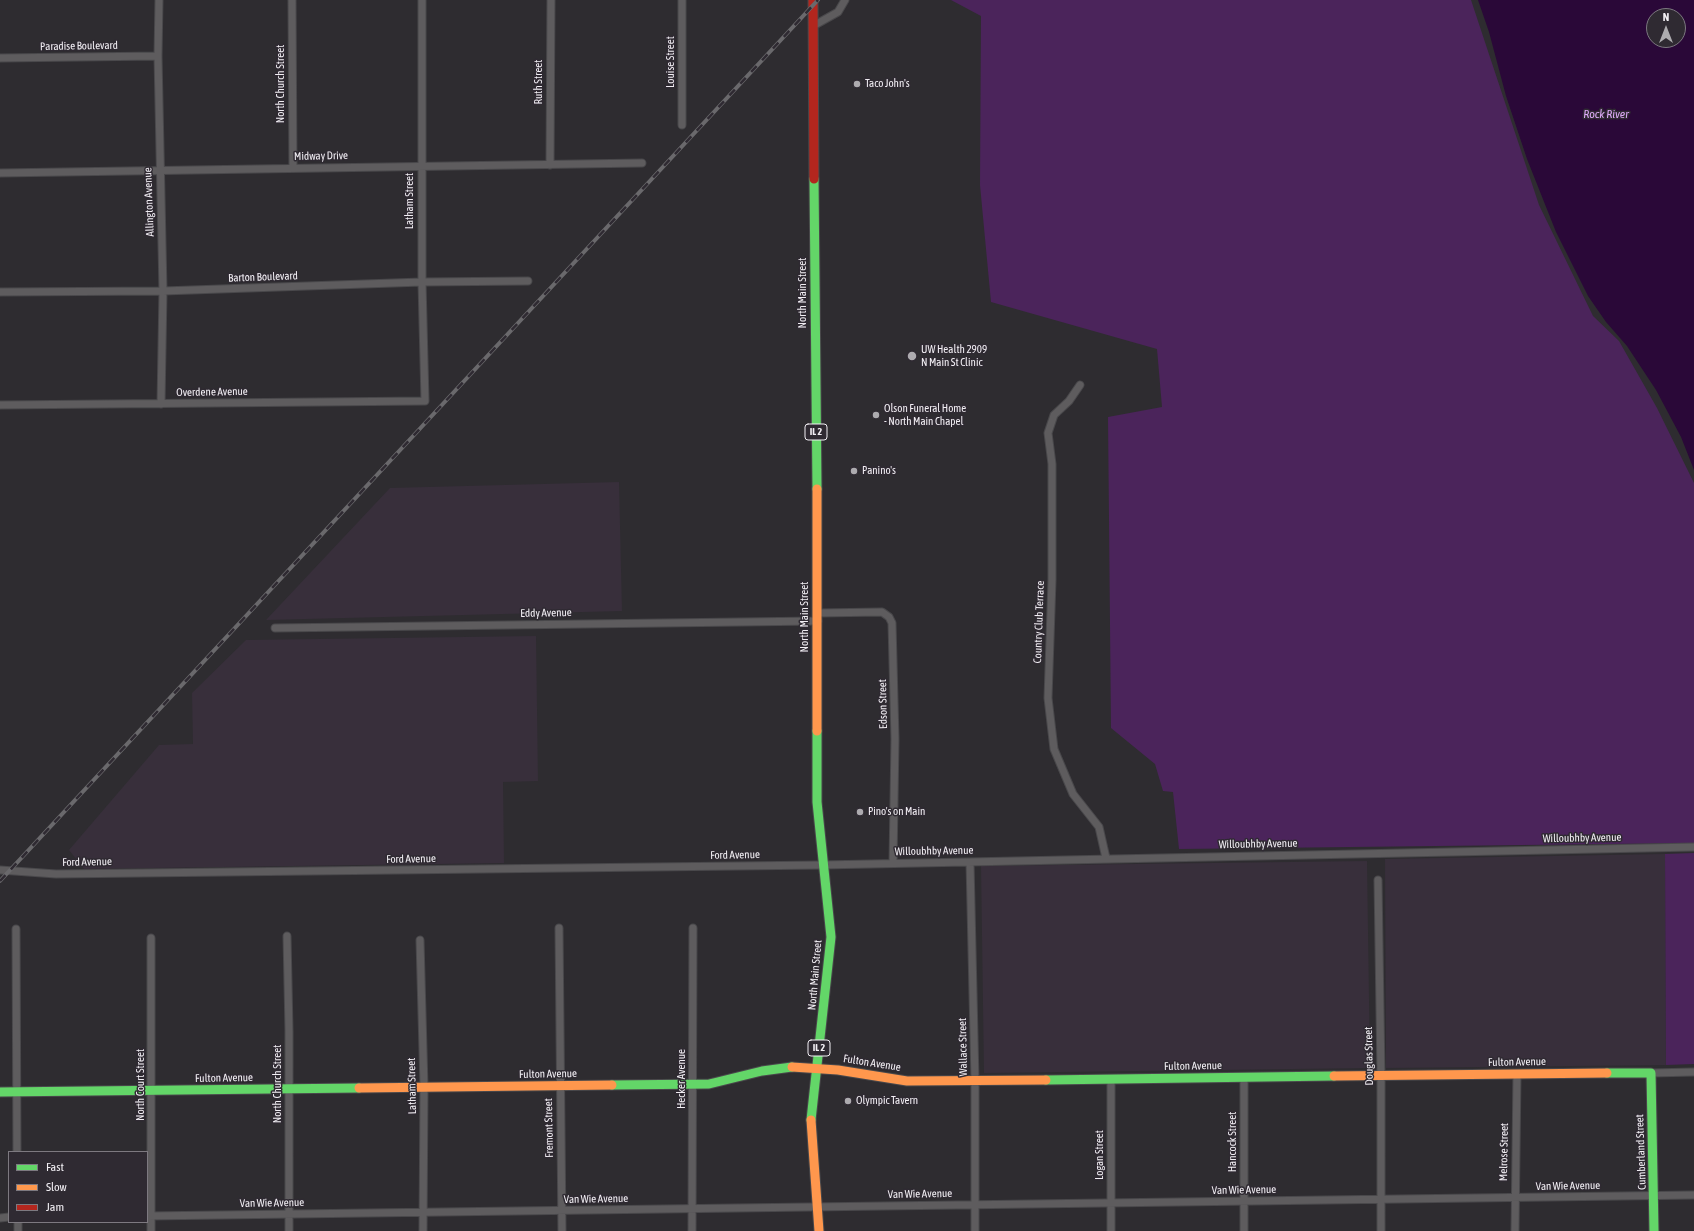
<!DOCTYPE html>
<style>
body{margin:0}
#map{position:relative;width:1694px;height:1231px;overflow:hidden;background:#2e2c30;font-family:"Asap Condensed",sans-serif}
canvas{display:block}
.legend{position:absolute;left:8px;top:1151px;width:140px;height:72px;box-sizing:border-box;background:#2f2a32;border:1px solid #7d7980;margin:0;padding:5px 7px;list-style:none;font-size:12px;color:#f2eff4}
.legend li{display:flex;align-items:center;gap:8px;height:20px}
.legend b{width:20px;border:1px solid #7d7980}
.north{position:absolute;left:1646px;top:8px;width:40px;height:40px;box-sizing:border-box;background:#2f2a32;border:1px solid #7d7980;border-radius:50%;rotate:0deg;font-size:11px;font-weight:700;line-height:16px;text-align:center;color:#f2eff4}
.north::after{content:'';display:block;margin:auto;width:14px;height:18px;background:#adabaf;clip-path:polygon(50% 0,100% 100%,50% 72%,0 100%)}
</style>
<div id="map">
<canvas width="1694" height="1231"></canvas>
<ul class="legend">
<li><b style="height:5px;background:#63d668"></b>Fast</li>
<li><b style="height:5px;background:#ff974d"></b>Slow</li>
<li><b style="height:5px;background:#b3261e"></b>Jam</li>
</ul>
<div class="north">N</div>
</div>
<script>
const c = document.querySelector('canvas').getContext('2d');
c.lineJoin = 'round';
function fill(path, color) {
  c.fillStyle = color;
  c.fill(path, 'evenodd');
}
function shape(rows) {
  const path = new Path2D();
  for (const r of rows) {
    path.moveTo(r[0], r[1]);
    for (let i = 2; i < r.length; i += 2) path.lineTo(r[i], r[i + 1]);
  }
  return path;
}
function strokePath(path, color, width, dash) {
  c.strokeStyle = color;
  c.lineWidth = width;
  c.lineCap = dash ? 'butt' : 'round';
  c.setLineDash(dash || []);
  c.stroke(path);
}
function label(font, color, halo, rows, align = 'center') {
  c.font = font + ' "Asap Condensed",sans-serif';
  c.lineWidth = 3;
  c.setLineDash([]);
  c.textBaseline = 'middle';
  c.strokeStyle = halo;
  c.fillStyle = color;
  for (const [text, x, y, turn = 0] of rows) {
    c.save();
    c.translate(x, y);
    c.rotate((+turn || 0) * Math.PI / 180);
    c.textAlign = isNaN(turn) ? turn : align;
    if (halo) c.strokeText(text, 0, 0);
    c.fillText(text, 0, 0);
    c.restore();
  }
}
fill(shape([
 [619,482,622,611,266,620,390,488],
 [536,636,538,781,503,782,504,863,84,869,69,850,159,745,193,744,192,693,246,640],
 [1665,854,1666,1065,1386,1068,1385,859],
 [1367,861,1370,1068,984,1073,981,866]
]), '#382f3b');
fill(shape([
 [951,0,1471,0,1539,205,1593,316,1619,341,1657,408,1694,483,1694,843,1179,849,1173,792,1163,791,1155,764,1111,728,1108,417,1162,407,1157,349,991,302,980,185,981,16],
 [1694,853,1694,1064,1666,1065,1665,854]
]), '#4b245b');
fill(shape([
 [1478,0,1694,0,1694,470,1681,437,1656,390,1627,346,1606,322,1588,296,1556,232,1527,159,1506,96,1489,32],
 [1654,16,1678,16,1678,40,1654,40]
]), '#2a0838');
const street = shape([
 [159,0,158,56,163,291,161,404],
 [292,0,293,168],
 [682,0,682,125],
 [813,26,838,12,845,0],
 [0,58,158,56],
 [550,165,551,0],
 [0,173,642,163],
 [0,292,163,291,422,282,528,281],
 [1080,385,1069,401,1054,415,1048,433,1052,464,1052,580,1048,698,1054,749,1073,794,1099,827,1106,858],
 [0,405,425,401,422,282,422,0],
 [818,613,882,612,889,617,892,623,895,739,893,863],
 [275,628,818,621],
 [970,862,975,1081,975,1231],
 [0,870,56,874,822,865,1694,847],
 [1378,880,1381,1076,1381,1231],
 [559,928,562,1231],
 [16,929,17,1152],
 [287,936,289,1031,289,1231],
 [151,938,151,1231],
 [420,940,424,1087,423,1231],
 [1651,1073,1694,1072],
 [1244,1078,1244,1231],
 [147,1216,1694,1195],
 [0,1218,9,1217],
 [18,1222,18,1231],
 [692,1231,693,928],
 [1111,1231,1111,1079],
 [1515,1231,1517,1074]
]);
const fast = shape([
 [814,179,817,489],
 [1607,1073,1651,1073,1654,1231],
 [1046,1080,1334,1076],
 [612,1085,709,1084,762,1071,792,1067],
 [0,1092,359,1088],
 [811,1120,831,937,817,802,817,731]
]);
const slow = shape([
 [817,489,817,731],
 [792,1067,838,1070,907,1081,1046,1080],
 [1334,1076,1607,1073],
 [359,1088,612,1085],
 [811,1120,819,1231]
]);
const jam = shape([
 [813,0,814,179]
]);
strokePath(street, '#49484b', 9);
strokePath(fast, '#49484b', 11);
strokePath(slow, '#49484b', 11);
strokePath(jam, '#49484b', 11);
strokePath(street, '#5e5c5e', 7);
strokePath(fast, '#63d668', 9);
strokePath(slow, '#ff974d', 9);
strokePath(jam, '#b3261e', 9);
const rail = shape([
 [0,881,818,0]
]);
strokePath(rail, '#6a696c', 4);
strokePath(rail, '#2f2a32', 2.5, [8]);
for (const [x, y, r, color] of [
 [857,84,4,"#adabaf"],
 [912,356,5,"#adabaf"],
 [876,415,4,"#adabaf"],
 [854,471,4,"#adabaf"],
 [860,812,4,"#adabaf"],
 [848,1101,4,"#adabaf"]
]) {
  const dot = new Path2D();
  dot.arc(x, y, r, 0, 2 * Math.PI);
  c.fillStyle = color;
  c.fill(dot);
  strokePath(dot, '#2f2a32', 1.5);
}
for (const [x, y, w] of [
 [816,432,22],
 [819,1048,22]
]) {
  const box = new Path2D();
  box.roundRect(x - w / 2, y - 8, w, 16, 3);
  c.fillStyle = '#2f2a32';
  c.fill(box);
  strokePath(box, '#f2eff4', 1);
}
label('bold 10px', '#f2eff4', null, [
 ["IL 2",816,432],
 ["IL 2",819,1048]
]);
label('11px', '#f2eff4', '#2f2a32', [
 ["Paradise Boulevard",79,46,-1],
 ["Louise Street",671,62,-90],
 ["Ruth Street",539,82,-90],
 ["North Church Street",281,84,-90],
 ["Midway Drive",321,156,-1],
 ["Latham Street",410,201,-90],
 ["Allington Avenue",149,202,-92],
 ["Barton Boulevard",263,277,-2],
 ["North Main Street",803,293,-90],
 ["Overdene Avenue",212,392,-1],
 ["Eddy Avenue",546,613,-1],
 ["North Main Street",805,617,-90],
 ["Country Club Terrace",1039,622,-88],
 ["Edson Street",883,704,-91],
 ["Willoubhby Avenue",1582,838,-1],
 ["Willoubhby Avenue",1258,844,-1],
 ["Willoubhby Avenue",934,851,-1],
 ["Ford Avenue",735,855,-1],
 ["Ford Avenue",411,859,-1],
 ["Ford Avenue",87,862,-1],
 ["North Main Street",815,975,-85],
 ["Wallace Street",963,1047,-91],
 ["Douglas Street",1369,1056,-91],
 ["Fulton Avenue",1517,1062,-1],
 ["Fulton Avenue",872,1063,9],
 ["Fulton Avenue",1193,1066,-1],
 ["Fulton Avenue",548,1074,-1],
 ["Fulton Avenue",224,1078,-1],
 ["Hecker Avenue",682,1079,-90],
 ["North Church Street",278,1084,-90],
 ["North Court Street",141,1085,-90],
 ["Latham Street",412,1086,-91],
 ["Fremont Street",549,1128,-91],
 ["Hancock Street",1233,1142,-90],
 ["Melrose Street",1504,1152,-89],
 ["Cumberland Street",1641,1152,-92],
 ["Logan Street",1100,1155,-90],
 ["Van Wie Avenue",1568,1186,-1],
 ["Van Wie Avenue",1244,1190,-1],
 ["Van Wie Avenue",920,1194,-1],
 ["Van Wie Avenue",596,1199,-1],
 ["Van Wie Avenue",272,1203,-1]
]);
label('11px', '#f2eff4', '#2f2a32', [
 ["Taco John's",865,84],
 ["UW Health 2909",921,350],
 ["N Main St Clinic",921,363],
 ["Olson Funeral Home",884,409],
 ["- North Main Chapel",884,422],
 ["Panino's",862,471],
 ["Pino's on Main",868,812],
 ["Olympic Tavern",856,1101]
], 'left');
label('italic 12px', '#dea9f8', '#2f2a32', [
 ["Rock River",1606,114]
]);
</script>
